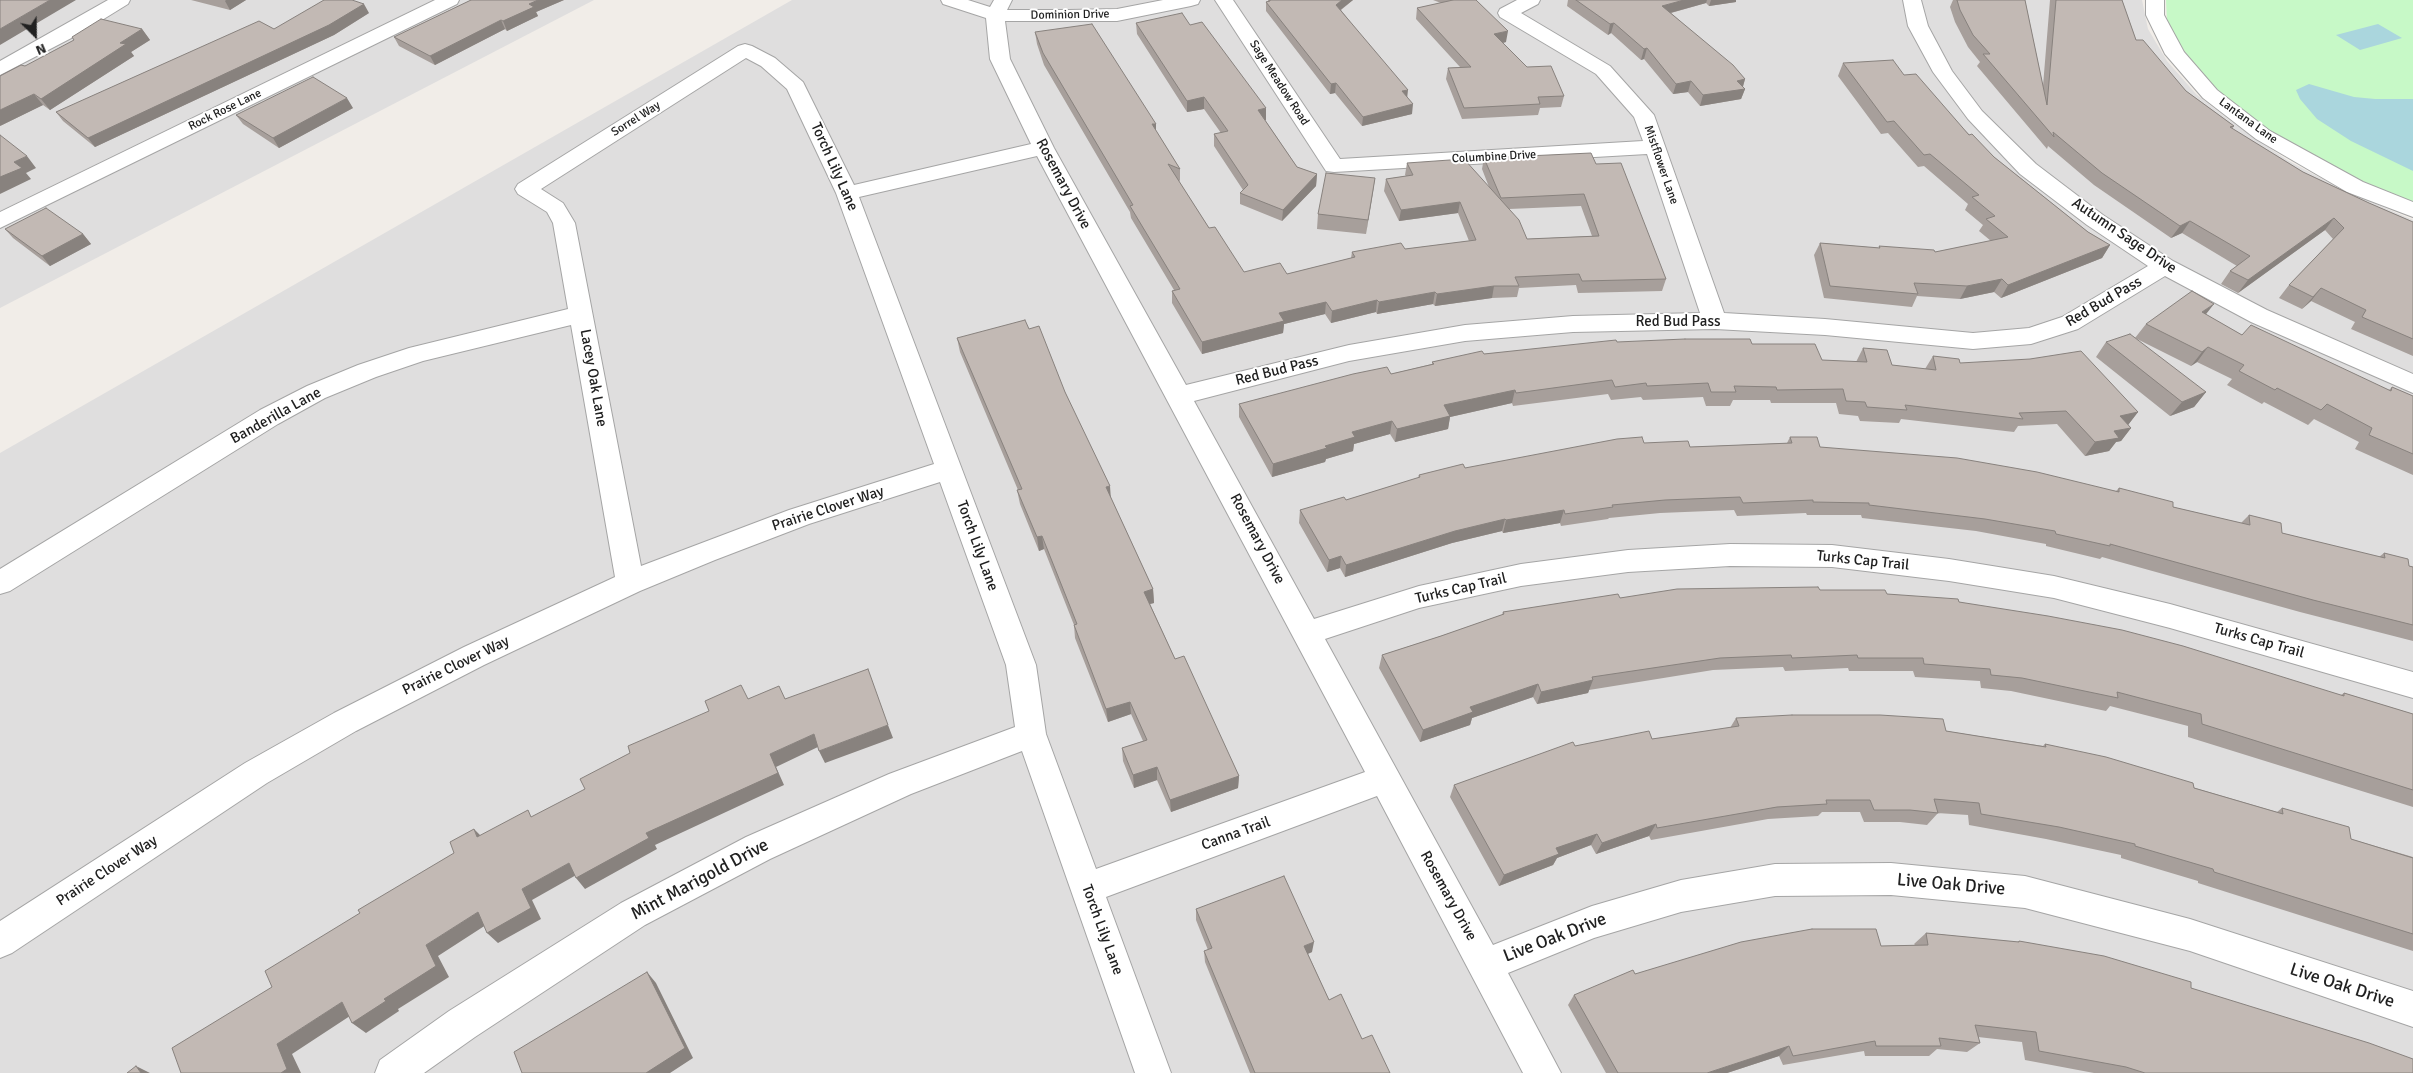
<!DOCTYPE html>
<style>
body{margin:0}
#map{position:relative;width:2413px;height:1073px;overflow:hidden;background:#f1ede8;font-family:Signika,sans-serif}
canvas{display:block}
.north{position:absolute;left:10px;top:10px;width:50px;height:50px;-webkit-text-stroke:4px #fff;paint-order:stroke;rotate:157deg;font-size:14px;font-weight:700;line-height:20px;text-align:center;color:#212121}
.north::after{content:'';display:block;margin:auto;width:18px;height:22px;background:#212121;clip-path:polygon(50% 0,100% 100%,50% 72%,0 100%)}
</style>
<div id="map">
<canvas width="2413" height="1073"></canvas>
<div class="north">N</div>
</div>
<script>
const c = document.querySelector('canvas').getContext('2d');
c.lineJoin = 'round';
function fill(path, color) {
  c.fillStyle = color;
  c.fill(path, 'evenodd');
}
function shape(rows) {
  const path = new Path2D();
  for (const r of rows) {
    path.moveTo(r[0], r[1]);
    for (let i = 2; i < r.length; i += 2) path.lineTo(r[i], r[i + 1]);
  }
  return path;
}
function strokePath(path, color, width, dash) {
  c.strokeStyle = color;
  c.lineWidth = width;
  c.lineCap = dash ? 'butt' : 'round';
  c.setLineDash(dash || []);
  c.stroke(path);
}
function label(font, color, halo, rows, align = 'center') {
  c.font = font + ' Signika,sans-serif';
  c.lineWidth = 4;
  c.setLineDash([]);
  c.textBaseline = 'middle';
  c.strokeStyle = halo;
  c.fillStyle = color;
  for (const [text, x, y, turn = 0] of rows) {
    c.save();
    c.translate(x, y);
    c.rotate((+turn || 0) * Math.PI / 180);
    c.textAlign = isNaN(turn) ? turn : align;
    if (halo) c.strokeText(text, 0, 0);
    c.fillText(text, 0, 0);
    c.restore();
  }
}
fill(shape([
 [0,0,594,0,0,308],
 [792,0,2142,0,2148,29,2167,61,2196,94,2229,120,2287,160,2341,189,2413,220,2413,1073,0,1073,0,453]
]), '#dfdede');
fill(shape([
 [2166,0,2413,0,2413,205,2354,179,2302,151,2261,125,2220,93,2196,68,2179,43,2167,21]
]), '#c7f9c7');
fill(shape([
 [2378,24,2402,38,2360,50,2336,35],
 [2309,84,2354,97,2375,99,2413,99,2413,171,2351,141,2317,119,2300,99,2296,90]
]), '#aad6dd');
const minor = shape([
 [108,0,130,0,128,4,81,33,0,75,0,61,108,0],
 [435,0,459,0,457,4,0,228,0,212,435,0],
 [941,0,968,0,990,7,994,0,1012,0,1007,10,1069,10,1117,9,1163,0,1200,0,1198,4,1191,6,1117,21,1005,21,1010,59,1054,148,1186,385,1349,345,1465,325,1573,316,1700,313,1647,154,1334,172,1326,171,1215,0,1233,0,1340,159,1643,141,1634,117,1596,74,1500,17,1498,13,1500,9,1517,0,1540,0,1538,4,1521,13,1610,66,1654,115,1724,313,1825,319,1973,333,2029,328,2062,317,2148,266,2087,225,2020,174,1968,119,1933,72,1908,26,1903,0,1921,0,1928,26,1952,71,1982,111,2036,164,2103,215,2173,261,2267,310,2413,374,2413,393,2251,322,2165,276,2078,329,2031,344,1973,349,1825,335,1715,329,1573,332,1465,341,1349,361,1194,401,1314,619,1419,586,1521,564,1628,550,1730,544,1832,545,1949,559,2054,576,2170,604,2413,672,2413,698,2170,628,2054,598,1949,581,1832,567,1730,566,1628,572,1521,586,1419,608,1325,639,1493,945,1592,906,1681,880,1775,864,1891,863,2025,876,2190,919,2413,991,2413,1027,2190,951,2025,908,1891,895,1775,896,1681,912,1594,938,1508,973,1561,1073,1523,1073,1377,796,1106,897,1171,1073,1135,1073,1022,751,911,794,770,859,645,925,475,1037,424,1073,375,1073,380,1060,449,1011,621,903,746,837,889,774,1015,727,1006,665,940,482,809,524,715,560,640,591,484,665,356,731,267,783,12,953,0,958,0,921,245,763,334,713,464,647,615,577,571,325,423,361,376,377,325,398,278,424,10,591,0,594,0,569,260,410,307,386,358,365,409,348,568,309,553,223,547,212,518,194,515,189,518,184,738,46,745,44,752,46,775,58,803,82,854,185,1031,144,990,59,986,18,943,4,941,0],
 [746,58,761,66,787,89,836,193,934,464,789,510,641,566,575,223,563,203,541,189,746,58],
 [1037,156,1365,772,1096,869,1046,734,1036,665,859,197,1037,156],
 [2146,0,2164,0,2164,15,2184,52,2217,90,2270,131,2363,182,2413,202,2413,217,2347,192,2256,139,2203,98,2165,54,2146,15,2146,0]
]);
strokePath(minor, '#a5a5a5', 2);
fill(minor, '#fff');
fill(shape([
 [191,0,246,0,230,10],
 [471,0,564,0,536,12,538,16,507,31,505,29,435,65,399,46,394,37],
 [1268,0,1353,0,1341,10,1407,97,1412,114,1362,126,1335,93,1330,94,1266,11,1266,2,1268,1],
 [1433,0,1476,0,1506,42,1503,43,1527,67,1564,96,1561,107,1540,108,1538,115,1462,119,1446,79,1448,68,1460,67,1416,19,1417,8,1441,3],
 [1568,0,1736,0,1736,2,1709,6,1706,3,1671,13,1745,79,1743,87,1745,89,1741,99,1700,106,1688,92,1673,94,1644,59,1641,60,1611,33,1608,35,1567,6],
 [1953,0,2025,0,2043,86,2050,0,2122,0,2136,40,2186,91,2234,126,2232,129,2303,172,2369,203,2413,222,2413,356,2351,329,2355,322,2311,301,2302,309,2279,298,2289,285,2333,239,2325,230,2238,293,2221,284,2230,271,2237,266,2182,233,2171,238,2094,185,2048,146,2047,149,1977,66,1980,62,1968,47,1955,22,1950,7],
 [369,13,334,35,95,147,63,121,56,112,274,29],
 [1136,23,1190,25,1266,120,1265,120,1297,167,1317,174,1316,186,1282,221,1240,204,1240,193,1243,190,1214,146,1214,134,1221,133,1204,109,1187,112,1137,34],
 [142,29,150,40,131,52,134,56,50,110,43,105,0,126,25,66],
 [1035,32,1156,131,1180,169,1180,181,1178,180,1209,228,1244,272,1287,274,1351,258,1352,252,1405,249,1469,241,1458,213,1399,221,1384,191,1386,179,1406,176,1405,175,1407,163,1489,187,1482,169,1484,158,1596,164,1666,279,1662,291,1578,293,1576,285,1519,288,1517,297,1492,298,1435,306,1433,304,1377,314,1376,312,1331,323,1325,314,1284,324,1283,333,1202,354,1172,303,1172,291,1174,290,1131,218,1130,212,1044,65,1037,44],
 [1581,206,1592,236,1527,239,1509,209],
 [1843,63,1904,75,1994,157,2088,232,2110,245,2102,258,2001,298,1994,292,1960,299,1917,296,1912,307,1824,298,1814,255,1820,243,1879,248,1879,246,1935,252,1991,241,1979,231,1983,225,1965,210,1968,204,1924,166,1918,167,1888,133,1881,134,1838,76],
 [353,108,279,148,243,124,236,115],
 [1375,178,1366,234,1317,229,1318,214],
 [5,229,83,234,91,244,50,266,13,238],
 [2206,315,2242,335,2389,390,2392,387,2413,396,2413,475,2355,449,2359,442,2314,419,2308,425,2264,402,2262,404,2227,385,2232,379,2197,362,2191,366,2135,338,2146,324],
 [1029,329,1065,392,1111,498,1153,589,1154,603,1150,604,1175,659,1239,776,1238,788,1171,812,1157,780,1134,788,1123,761,1122,748,1143,741,1131,714,1108,722,1075,638,1074,625,1044,549,1039,551,1020,504,1017,490,1018,490,960,352,957,338],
 [1617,342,1752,344,1822,360,1856,362,1863,348,1892,365,1925,369,1933,356,2138,412,2128,425,2131,428,2121,441,2116,442,2109,451,2085,456,2057,424,2018,426,2014,432,1901,419,1899,423,1860,421,1858,416,1839,414,1836,403,1771,403,1770,400,1733,400,1730,406,1706,406,1703,397,1643,400,1641,397,1611,400,1608,394,1513,406,1512,403,1450,417,1448,429,1395,442,1390,434,1354,444,1353,451,1326,459,1325,462,1272,477,1239,417,1239,404,1391,374,1432,364,1432,362,1484,354],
 [2106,342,2206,392,2194,407,2170,416,2096,357],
 [1790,437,1820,447,2116,491,2119,488,2173,507,2241,523,2249,515,2282,533,2379,557,2384,553,2409,566,2413,567,2413,641,2300,612,2102,557,2100,559,2046,546,2046,544,1976,531,1862,518,1861,515,1807,515,1806,513,1737,516,1734,510,1660,513,1609,518,1608,519,1561,526,1560,523,1503,533,1502,531,1452,543,1345,577,1340,568,1327,572,1299,523,1300,510,1346,500,1418,478,1419,475,1644,443,1690,447,1787,443],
 [1820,590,1887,594,1959,602,2341,695,2344,693,2413,714,2413,807,2188,737,2188,726,2110,706,2106,711,2011,691,1981,688,1980,681,1915,677,1913,671,1849,671,1848,668,1785,671,1783,667,1713,670,1589,690,1588,693,1537,704,1533,697,1472,718,1470,725,1420,742,1379,668,1382,655,1441,636,1502,615,1503,612,1620,598],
 [1736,718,1946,731,2043,746,2045,744,2277,812,2282,808,2351,839,2413,857,2413,951,2198,883,2198,881,2121,858,2121,855,2046,839,1969,825,1968,815,1937,813,1938,813,1927,825,1900,822,1864,822,1860,812,1822,812,1818,816,1768,819,1651,840,1649,836,1596,854,1591,845,1557,858,1553,865,1499,886,1450,797,1454,785,1575,746,1652,739,1730,728],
 [1196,909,1312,952,1308,954,1329,1000,1390,1073,1250,1073,1205,962,1204,951,1208,950,1196,920],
 [1926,933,2017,942,2019,941,2191,988,2413,1073,2094,1073,2025,1060,2022,1042,1978,1037,1980,1043,1967,1052,1937,1049,1929,1056,1865,1056,1864,1051,1783,1065,1779,1056,1727,1073,1606,1073,1568,1005,1574,995,1635,974,1881,946,1915,945,1914,944]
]), '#a79f9b');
fill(shape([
 [50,0,76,0,0,45,0,29],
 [226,0,246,0,230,10,225,1],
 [538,0,564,0,536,12,538,16,507,31,503,21,529,4],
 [1342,0,1353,0,1335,14,1336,5],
 [1684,0,1707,0,1706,3,1659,16,1662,6],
 [1711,0,1736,0,1736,2,1709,6],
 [364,4,369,13,334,35,95,147,88,138],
 [501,20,505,29,435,65,430,56],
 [1614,23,1611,33,1608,35,1610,24],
 [142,29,150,40,131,52,134,56,50,110,41,99,120,43],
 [1508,31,1506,42,1493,45,1494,34],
 [1647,48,1644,59,1641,60,1644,49],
 [1745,79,1742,89,1745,89,1741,99,1700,106,1703,95,1737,81],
 [1691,81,1688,92,1673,94,1676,84],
 [1336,83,1335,93,1330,94,1331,84],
 [1408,90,1407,99,1402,91],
 [34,94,43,105,0,126,0,110],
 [1204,97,1204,109,1187,112,1187,101],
 [347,98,353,108,279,148,273,138],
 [1413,104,1412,114,1362,126,1363,117],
 [1266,108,1266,120,1258,122,1258,110],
 [1152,124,1156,124,1156,135],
 [27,156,36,168,26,173,31,179,0,194,0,177,14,162],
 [1317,174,1316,186,1282,221,1283,210],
 [1375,178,1373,192,1366,234,1368,220],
 [1460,202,1458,213,1399,221,1401,210],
 [2334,218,2325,230,2238,293,2248,280],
 [2190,221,2182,233,2171,238,2180,226],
 [83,234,91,244,50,266,42,256],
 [2110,245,2102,258,2001,298,2008,285],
 [2002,279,1994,292,1960,299,1967,286],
 [1494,286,1492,298,1435,306,1437,294],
 [2321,288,2311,301,2302,309,2313,297],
 [1435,292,1433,304,1377,314,1379,302],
 [1377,300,1376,312,1331,323,1332,311],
 [1326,302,1325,314,1284,324,1283,333,1202,354,1202,342,1279,313],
 [2214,304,2203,318,2202,312],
 [2208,347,2197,362,2191,366,2202,352],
 [1515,390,1512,403,1450,417,1448,429,1395,442,1397,429,1444,405],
 [2206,392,2194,407,2170,416,2182,402],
 [2138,412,2128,425,2120,416],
 [1392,421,1390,434,1354,444,1353,451,1326,459,1325,462,1272,477,1273,464,1325,446,1352,432],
 [2131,428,2121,441,2116,442,2109,451,2085,456,2095,442,2114,431],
 [1110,486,1111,500,1106,487],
 [1564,510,1560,523,1503,533,1506,520],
 [1505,519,1502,531,1452,543,1345,577,1346,565,1455,531],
 [1042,536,1044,549,1039,551,1037,537],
 [1341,556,1340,568,1327,572,1329,560],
 [1153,589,1154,603,1145,605,1144,592],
 [1593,680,1588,693,1537,704,1541,692],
 [1538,684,1533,697,1472,718,1470,725,1420,742,1423,730,1470,707],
 [1130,702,1131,714,1108,722,1106,709],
 [888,725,893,738,825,763,819,751],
 [814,734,820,746,776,767,784,785,655,845,657,849,585,889,576,878,770,754],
 [1157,767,1157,780,1134,788,1133,775],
 [1239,776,1238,788,1171,812,1170,800],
 [1656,824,1649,836,1596,854,1602,843],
 [474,829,485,840,477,837],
 [1597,834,1591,845,1557,858,1553,865,1499,886,1504,875,1556,848],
 [569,863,578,874,532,900,541,919,498,943,487,933,522,889],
 [478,912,489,923,438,956,449,977,398,1009,399,1011,366,1033,352,1023,384,999,426,945],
 [1314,942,1312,952,1302,956,1304,946],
 [647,972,656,983,693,1058,670,1073,646,1073],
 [342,1002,356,1012,292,1054,301,1073,281,1073,277,1044],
 [1789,1046,1779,1056,1727,1073,1707,1073],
 [136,1066,150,1073,141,1073]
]), '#88827e');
const building = shape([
 [0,0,50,0,0,29,0,0],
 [324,0,352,0,364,4,329,25,88,138,56,112,259,21,274,29,324,0],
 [471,0,538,0,529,4,534,7,503,21,501,20,430,56,394,37,471,0],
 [1270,0,1342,0,1336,5,1408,90,1402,91,1413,104,1363,117,1336,83,1331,84,1266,2,1270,1,1270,0],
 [1453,0,1476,0,1508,31,1494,34,1527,67,1551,66,1564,96,1538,97,1540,104,1464,108,1448,68,1471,67,1417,8,1453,0],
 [1576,0,1684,0,1662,6,1733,65,1745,79,1737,81,1745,89,1703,95,1691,81,1676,84,1647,48,1644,49,1614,23,1610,24,1576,0],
 [1957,0,2025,0,2047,105,2056,0,2122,0,2136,40,2143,40,2186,91,2234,126,2230,127,2303,172,2369,203,2413,222,2413,339,2362,317,2366,310,2321,288,2313,297,2289,285,2344,228,2334,218,2248,280,2230,271,2250,256,2190,221,2180,226,2102,173,2053,132,2054,137,1983,54,1990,54,1973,35,1960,10,1957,0],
 [1182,13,1190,25,1202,22,1266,108,1258,110,1297,167,1317,174,1283,210,1240,193,1248,185,1214,134,1228,131,1204,97,1187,101,1136,23,1182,13],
 [101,19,142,29,120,43,126,44,41,99,34,94,0,110,0,76,21,65,25,66,74,40,72,37,101,19],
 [1092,24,1156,124,1152,124,1180,169,1168,164,1209,228,1215,227,1244,272,1280,263,1287,274,1355,257,1352,252,1401,243,1405,249,1476,240,1460,202,1401,210,1386,179,1413,175,1407,163,1464,159,1519,220,1527,239,1599,236,1584,194,1501,198,1484,158,1591,153,1596,164,1621,163,1666,279,1582,281,1579,274,1515,277,1519,286,1494,286,1437,294,1435,292,1379,302,1377,300,1332,311,1326,302,1279,313,1284,321,1202,342,1172,291,1180,289,1130,206,1133,205,1043,53,1035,32,1092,24],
 [1893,60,1904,75,1916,74,1969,135,1972,134,1994,157,2088,232,2110,245,2008,285,2002,279,1967,286,1914,283,1918,294,1830,286,1820,243,1880,248,1879,246,1934,250,1935,252,2008,237,1986,219,1995,216,1972,197,1979,195,1930,154,1924,155,1894,121,1887,122,1843,63,1893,60],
 [313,77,347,98,273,138,236,115,313,77],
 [0,135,27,156,14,162,22,168,0,177,0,135],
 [1326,173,1375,178,1368,220,1318,214,1326,173],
 [46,208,83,234,42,256,5,229,46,208],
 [2192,291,2214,304,2202,312,2242,335,2251,325,2391,391,2392,387,2413,396,2413,454,2369,435,2372,428,2327,404,2321,410,2277,388,2275,390,2239,371,2244,365,2208,347,2202,352,2146,324,2192,291],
 [1025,320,1029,329,1039,326,1065,392,1110,486,1106,487,1153,589,1144,592,1175,659,1184,656,1239,776,1170,800,1157,767,1133,775,1122,748,1147,740,1130,702,1106,709,1074,625,1077,624,1042,536,1037,537,1017,490,1022,489,957,338,1025,320],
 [2130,334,2206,392,2182,402,2106,342,2130,334],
 [1685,339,1750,339,1752,344,1815,344,1822,360,1867,362,1863,348,1887,350,1892,365,1936,370,1933,356,1959,359,1960,363,2030,359,2081,351,2138,412,2120,416,2131,428,2114,431,2119,438,2095,442,2066,411,2019,413,2023,419,1905,405,1907,410,1867,407,1865,402,1846,401,1843,389,1777,390,1776,387,1734,386,1736,392,1711,392,1708,383,1647,386,1646,383,1615,387,1612,380,1516,393,1515,390,1444,405,1450,416,1397,429,1392,421,1352,432,1355,437,1325,446,1327,448,1273,464,1239,404,1353,374,1387,367,1391,374,1434,364,1432,362,1482,351,1484,354,1616,340,1617,342,1685,339],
 [1642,437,1644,443,1688,441,1690,447,1792,443,1790,437,1817,437,1820,447,1957,458,2037,472,2119,492,2119,488,2173,502,2173,507,2250,525,2249,515,2281,523,2282,533,2385,558,2384,553,2408,559,2409,566,2413,567,2413,625,2313,600,2110,544,2110,546,2056,534,2055,531,1985,519,1869,505,1869,503,1813,502,1813,500,1743,503,1740,497,1665,500,1612,505,1613,507,1565,514,1564,510,1506,520,1505,519,1455,531,1346,565,1341,556,1329,560,1300,510,1344,497,1346,500,1420,477,1419,475,1463,464,1465,468,1617,439,1642,437],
 [1818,587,1820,590,1885,590,1887,594,1958,599,1959,602,2048,616,2122,630,2183,646,2344,696,2344,693,2413,714,2413,790,2202,724,2201,714,2117,692,2118,698,2022,678,1991,675,1990,669,1924,664,1923,658,1858,658,1857,655,1792,658,1791,655,1720,658,1592,677,1593,680,1541,692,1538,684,1470,707,1473,712,1423,730,1382,655,1441,636,1504,614,1503,612,1618,594,1620,598,1677,589,1818,587],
 [868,669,888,725,819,751,814,734,770,754,778,773,646,833,649,838,576,878,569,863,522,889,531,908,487,933,478,912,426,945,436,966,384,999,386,1001,352,1023,342,1002,277,1044,287,1069,281,1073,181,1073,172,1048,272,987,265,971,360,913,358,910,454,853,450,842,474,829,477,837,528,810,531,817,585,789,580,779,630,753,628,746,709,711,705,701,741,685,748,699,779,686,785,699,868,669],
 [1792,715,1880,715,1943,719,1946,731,2046,747,2045,744,2106,757,2193,783,2194,788,2283,814,2282,808,2349,827,2351,839,2413,858,2413,934,2214,872,2213,869,2135,846,2135,844,2059,827,1981,814,1979,803,1934,799,1938,813,1910,810,1874,810,1870,800,1826,800,1827,804,1777,807,1657,828,1656,824,1602,843,1597,834,1556,848,1559,854,1504,875,1454,785,1573,742,1575,746,1649,731,1652,739,1739,726,1736,718,1792,715],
 [1284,876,1314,942,1304,946,1329,1000,1341,994,1362,1039,1372,1035,1390,1073,1255,1073,1204,951,1212,948,1196,909,1284,876],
 [1812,929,1876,929,1881,946,1928,945,1926,933,2019,942,2019,941,2104,956,2191,982,2191,988,2369,1043,2413,1059,2413,1073,2145,1073,2126,1067,2039,1051,2036,1032,1975,1025,1980,1043,1939,1038,1941,1046,1876,1046,1875,1041,1793,1056,1789,1046,1707,1073,1618,1073,1574,995,1633,970,1635,974,1741,942,1812,929],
 [647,972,685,1048,646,1073,522,1073,514,1052,647,972],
 [136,1066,141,1073,127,1073,136,1066]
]);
fill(building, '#c2b9b4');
strokePath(building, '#88827e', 1);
label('12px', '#212121', '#fff', [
 ["Dominion Drive",1070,15,-1],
 ["Sage Meadow Road",1279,83,57],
 ["Rock Rose Lane",225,110,-26],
 ["Sorrel Way",636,119,-32],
 ["Lantana Lane",2248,121,36],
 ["Columbine Drive",1494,157,-3],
 ["Mistflower Lane",1661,165,71]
]);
label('15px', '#212121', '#fff', [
 ["Torch Lily Lane",834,167,66],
 ["Rosemary Drive",1063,184,62],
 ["Autumn Sage Drive",2124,236,34],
 ["Red Bud Pass",2104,302,-30],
 ["Red Bud Pass",1678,322],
 ["Red Bud Pass",1277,371,-14],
 ["Lacey Oak Lane",593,378,80],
 ["Banderilla Lane",276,416,-29],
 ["Prairie Clover Way",828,509,-18],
 ["Rosemary Drive",1257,539,62],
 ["Torch Lily Lane",977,546,70],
 ["Turks Cap Trail",1863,561,6],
 ["Turks Cap Trail",1461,589,-13],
 ["Turks Cap Trail",2259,641,16],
 ["Prairie Clover Way",456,666,-26],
 ["Canna Trail",1236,834,-20],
 ["Prairie Clover Way",107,871,-33],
 ["Rosemary Drive",1448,896,61],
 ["Torch Lily Lane",1102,930,70]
]);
label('18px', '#212121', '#fff', [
 ["Mint Marigold Drive",700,880,-28],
 ["Live Oak Drive",1951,885,5],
 ["Live Oak Drive",1555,938,-21],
 ["Live Oak Drive",2342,986,18]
]);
</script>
